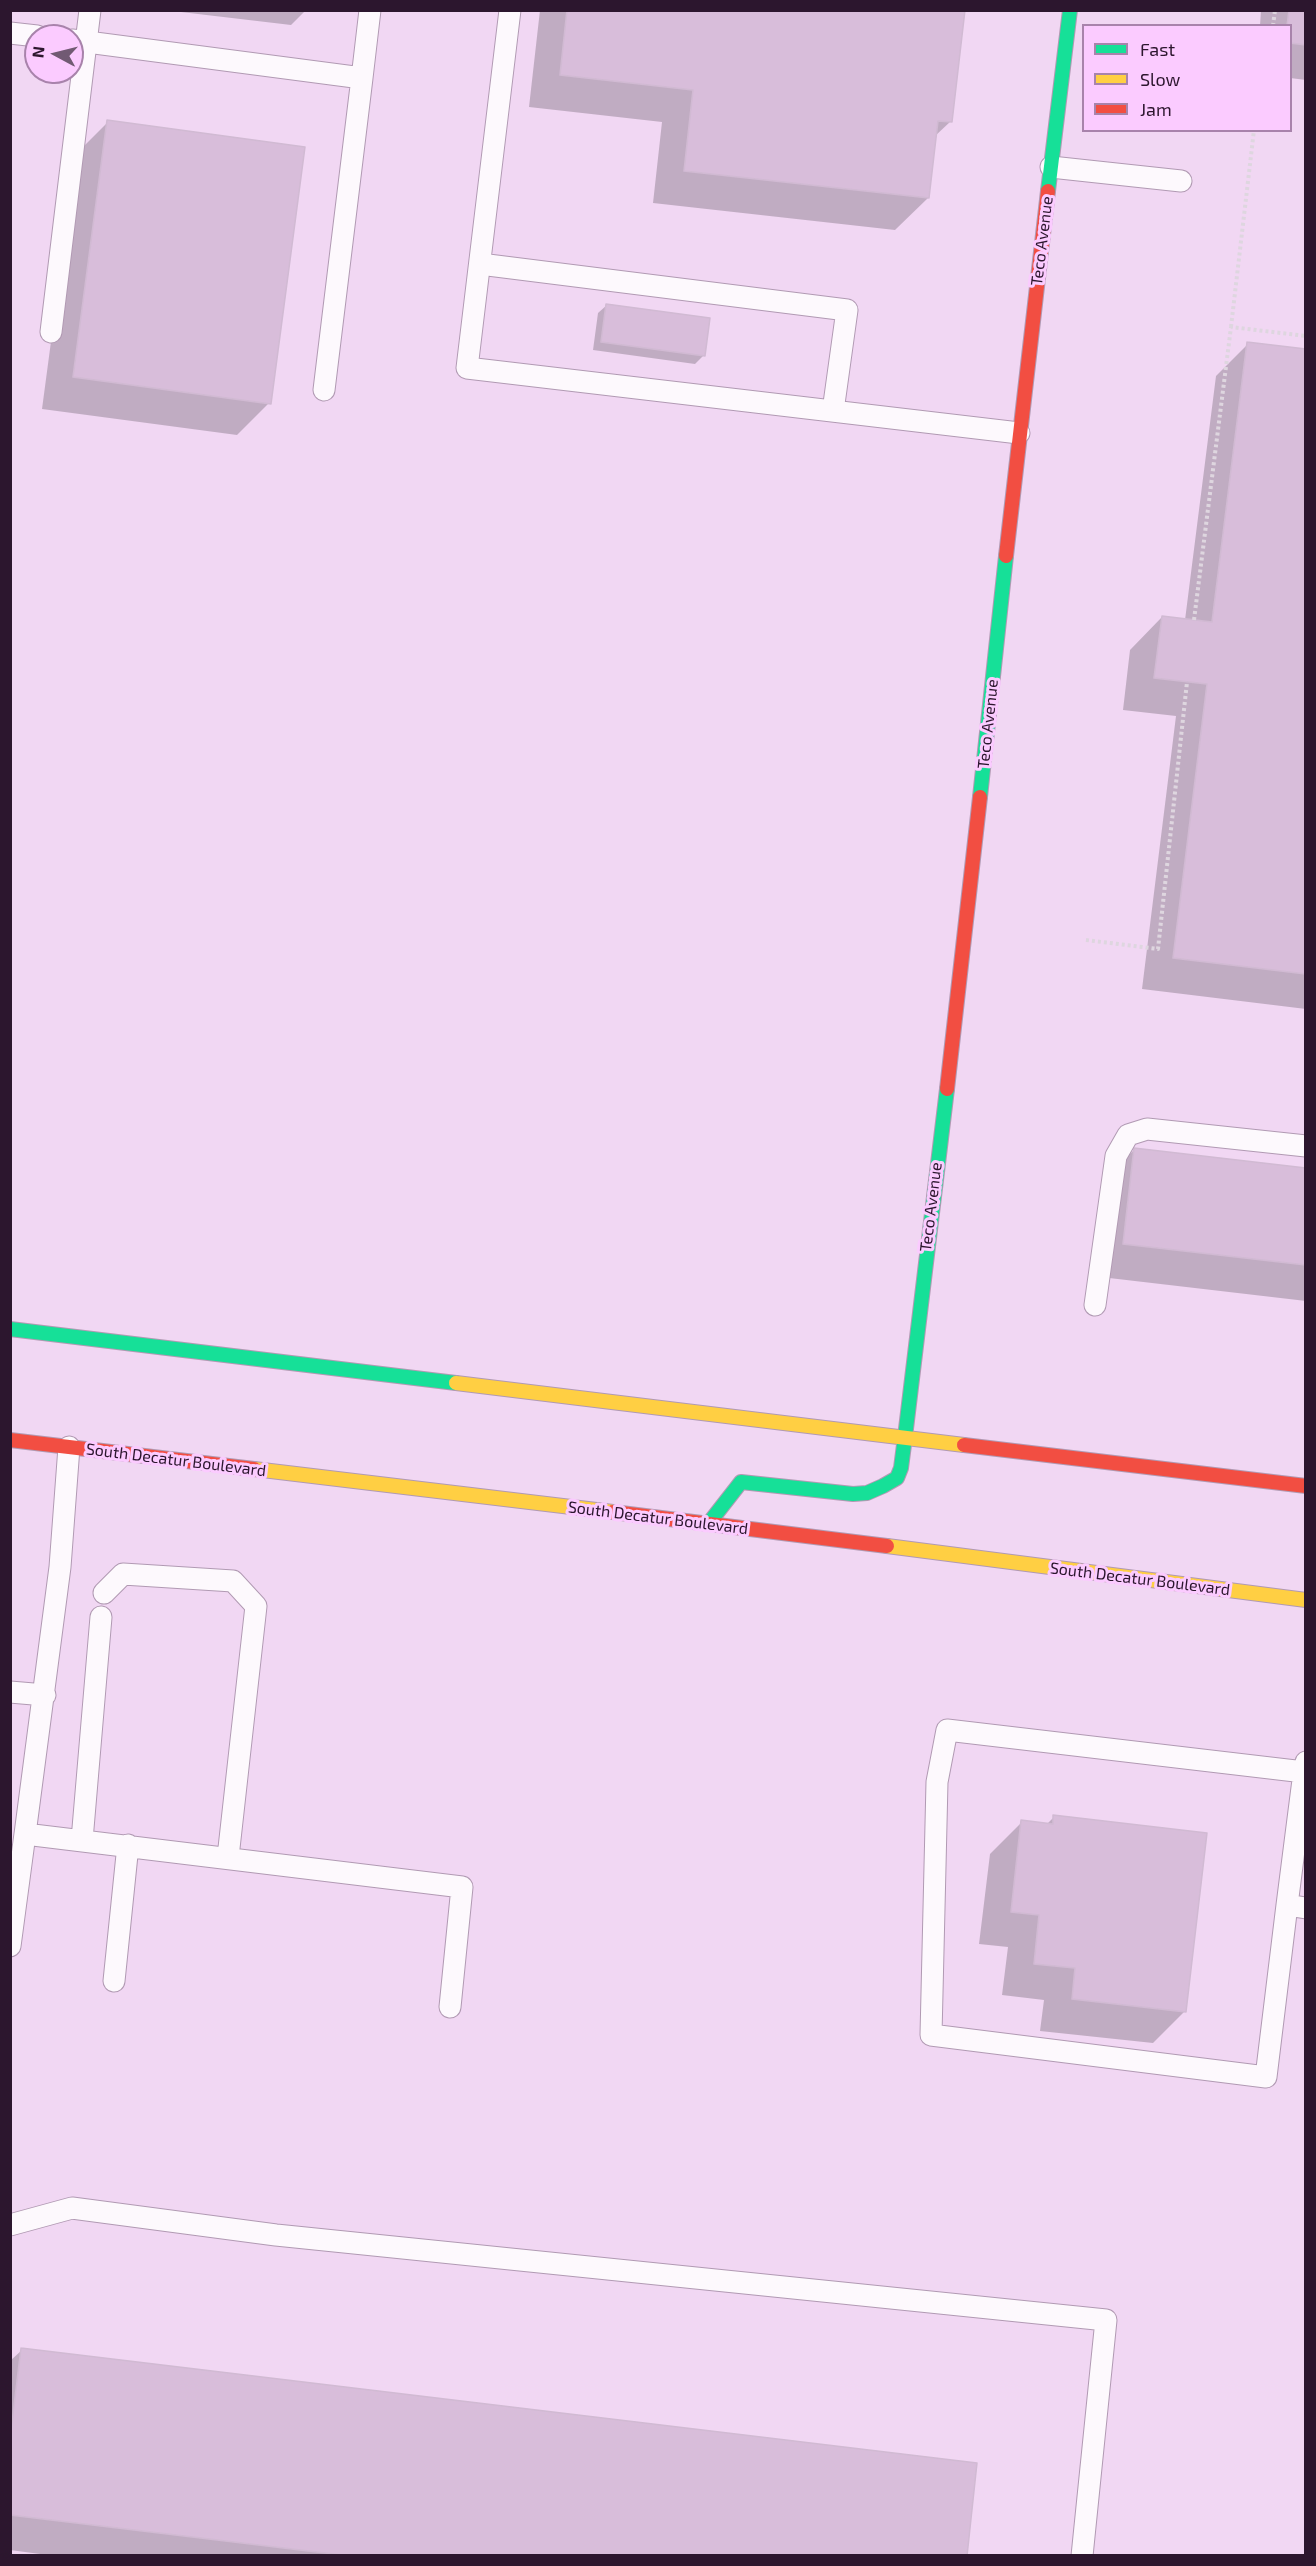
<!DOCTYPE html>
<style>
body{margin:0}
#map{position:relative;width:1316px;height:2566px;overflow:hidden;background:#f1d7f3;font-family:"Exo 2",sans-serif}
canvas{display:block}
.frame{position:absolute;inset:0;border:12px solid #2c162e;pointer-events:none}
.legend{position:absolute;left:1082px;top:24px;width:210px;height:108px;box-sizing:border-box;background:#fbcbff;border:2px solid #a883ab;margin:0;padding:8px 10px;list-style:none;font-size:18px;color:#2c162e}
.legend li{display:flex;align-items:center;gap:12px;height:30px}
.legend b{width:30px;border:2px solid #a883ab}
.north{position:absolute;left:24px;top:24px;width:60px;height:60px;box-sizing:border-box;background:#fbcbff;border:2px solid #a883ab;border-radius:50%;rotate:277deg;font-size:16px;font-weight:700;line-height:24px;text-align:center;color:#2c162e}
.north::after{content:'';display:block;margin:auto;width:21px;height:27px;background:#715a73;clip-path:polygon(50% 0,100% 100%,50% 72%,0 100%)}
</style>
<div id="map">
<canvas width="1316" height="2566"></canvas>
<div class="frame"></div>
<ul class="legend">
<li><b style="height:8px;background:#16e098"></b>Fast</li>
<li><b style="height:8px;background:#ffcf43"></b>Slow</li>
<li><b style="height:8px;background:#f24e42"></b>Jam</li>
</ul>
<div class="north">N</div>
</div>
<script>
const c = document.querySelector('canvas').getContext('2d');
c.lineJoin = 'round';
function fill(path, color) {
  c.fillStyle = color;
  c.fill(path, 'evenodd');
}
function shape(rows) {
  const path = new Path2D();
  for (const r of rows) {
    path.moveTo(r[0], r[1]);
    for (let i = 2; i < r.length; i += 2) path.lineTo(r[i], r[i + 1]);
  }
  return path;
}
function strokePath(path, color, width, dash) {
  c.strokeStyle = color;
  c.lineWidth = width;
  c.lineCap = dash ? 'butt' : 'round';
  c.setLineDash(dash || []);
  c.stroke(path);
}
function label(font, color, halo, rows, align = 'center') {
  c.font = font + ' "Exo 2",sans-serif';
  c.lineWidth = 6;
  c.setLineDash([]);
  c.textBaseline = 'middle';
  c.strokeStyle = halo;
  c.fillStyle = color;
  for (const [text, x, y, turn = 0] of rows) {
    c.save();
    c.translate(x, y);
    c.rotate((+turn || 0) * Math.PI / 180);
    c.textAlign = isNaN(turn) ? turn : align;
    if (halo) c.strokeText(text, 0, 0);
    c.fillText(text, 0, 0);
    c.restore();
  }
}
fill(shape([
 [164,10,306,10,291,25],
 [540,10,963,10,951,121,934,137,928,198,895,230,653,203,662,122,529,107],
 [1261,10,1306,10,1306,80,1290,78,1290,26,1260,26],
 [108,122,269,403,237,435,42,409,76,154],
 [607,305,708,319,703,356,695,364,593,350,598,313],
 [1248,344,1306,351,1306,1009,1142,989,1176,716,1123,710,1130,650,1162,617,1185,620,1216,376],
 [1134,1150,1306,1170,1306,1301,1092,1276,1102,1182],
 [1054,1817,1185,2011,1153,2043,1040,2031,1044,2000,1002,1995,1008,1947,979,1944,990,1854,1022,1822,1046,1825],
 [22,2350,965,2556,55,2556,10,2550,10,2361]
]), '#0003');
const building = shape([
 [567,10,965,10,952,122,938,121,929,198,684,171,693,90,560,75,567,10],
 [1289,10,1306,10,1306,45,1290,43,1290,26,1287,26,1289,10],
 [107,120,305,147,271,404,73,377,107,120],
 [606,304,710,318,705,356,601,342,606,304],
 [1247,342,1306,349,1306,974,1173,958,1207,684,1154,678,1162,616,1212,622,1247,342],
 [1134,1148,1306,1168,1306,1265,1123,1244,1134,1148],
 [1053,1815,1207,1833,1186,2012,1072,1999,1075,1968,1034,1964,1039,1915,1011,1912,1021,1820,1053,1824,1053,1815],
 [21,2348,977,2463,967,2556,350,2556,10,2515,10,2439,21,2348]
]);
fill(building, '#d8bdda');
strokePath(building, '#d1bad3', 1.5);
const lane = shape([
 [510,10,467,368,1019,433],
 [10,33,37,36],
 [72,40,362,78,324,390],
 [362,78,370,10],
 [1051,167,1181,181],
 [480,264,847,310,833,411],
 [51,332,90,10],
 [1095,1305,1116,1156,1128,1135,1147,1129,1306,1146],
 [104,1593,123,1574,233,1581,256,1606,228,1857],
 [10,1692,45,1695],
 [1306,1762,1304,1772,1287,1905,1266,2077,931,2035,937,1782,947,1730,1304,1772,1306,1772],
 [25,1834,60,1567,69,1447],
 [82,1840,101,1617],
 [1287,1905,1306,1908],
 [10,1946,25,1834,462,1887,450,2007],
 [114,1981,128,1845],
 [10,2225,72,2208,276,2235,1106,2320,1082,2556]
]);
const fast = shape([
 [1048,191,1070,10],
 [980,797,1006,556],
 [10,1329,456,1383],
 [905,1437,947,1089],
 [709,1523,741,1482,853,1494,867,1493,883,1486,897,1478,901,1468,905,1437]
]);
const slow = shape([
 [456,1383,964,1445],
 [254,1469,613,1512],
 [887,1546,1306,1600]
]);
const jam = shape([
 [1006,556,1048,191],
 [947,1089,980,797],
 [10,1440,254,1469],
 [964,1445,1306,1486],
 [613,1512,887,1546]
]);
strokePath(lane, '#b19ab3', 23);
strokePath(fast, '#b19ab3', 16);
strokePath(slow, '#b19ab3', 16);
strokePath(jam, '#b19ab3', 16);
strokePath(shape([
 [1273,26,1275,10],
 [1231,327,1254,130],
 [1194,620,1231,327,1306,336],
 [1086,940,1158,949,1187,682]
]), '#ded6df', 4, [3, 3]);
strokePath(lane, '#fdf9fd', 21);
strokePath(fast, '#16e098', 14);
strokePath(slow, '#ffcf43', 14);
strokePath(jam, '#f24e42', 14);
label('16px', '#2c162e', '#fbcbff', [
 ["Teco Avenue",1042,241,-83],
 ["Teco Avenue",988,724,-84],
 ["Teco Avenue",931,1207,-83],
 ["South Decatur Boulevard",176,1460,7],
 ["South Decatur Boulevard",658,1518,7],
 ["South Decatur Boulevard",1140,1579,7]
]);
</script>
